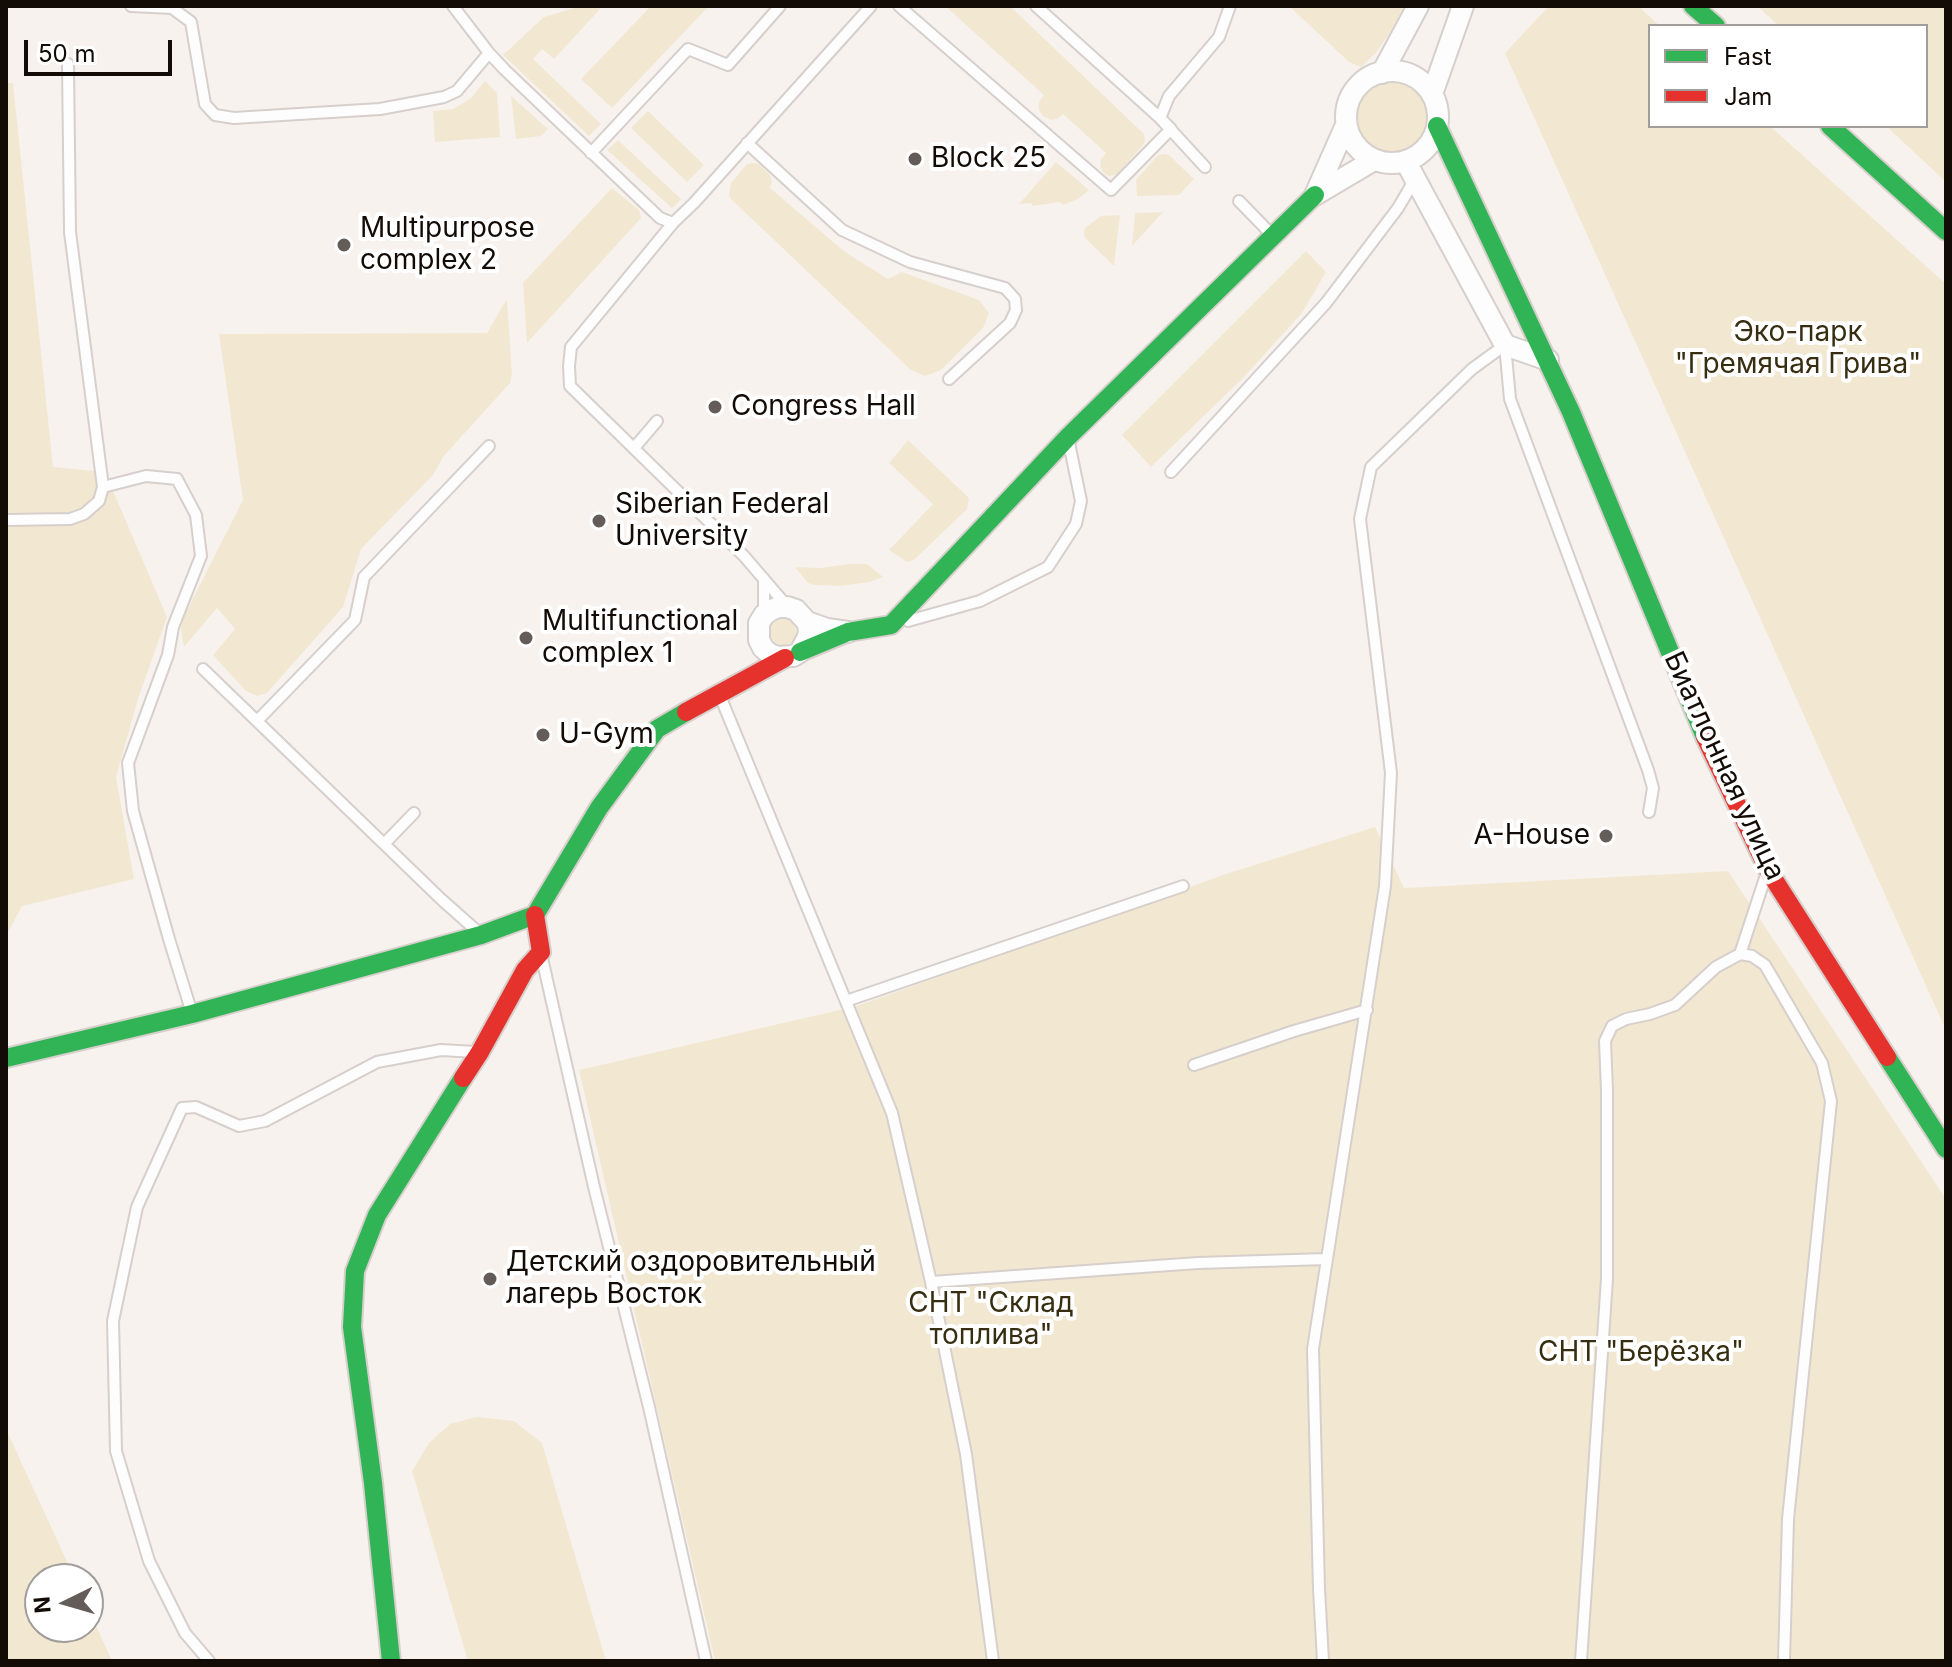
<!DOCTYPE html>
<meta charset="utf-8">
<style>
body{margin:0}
#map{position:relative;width:1952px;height:1667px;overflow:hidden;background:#f8f2ef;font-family:Inter,sans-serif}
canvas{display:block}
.frame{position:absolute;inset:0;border:8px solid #130b06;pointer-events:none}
.legend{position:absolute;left:1648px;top:24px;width:280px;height:104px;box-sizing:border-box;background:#fff;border:2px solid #a19d9b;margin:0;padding:10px 14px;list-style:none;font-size:24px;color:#130b06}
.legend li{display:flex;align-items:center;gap:16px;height:40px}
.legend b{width:40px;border:2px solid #a19d9b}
.north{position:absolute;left:24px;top:1563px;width:80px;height:80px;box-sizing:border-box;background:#fff;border:2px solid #a19d9b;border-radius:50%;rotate:265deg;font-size:22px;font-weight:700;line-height:32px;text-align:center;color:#130b06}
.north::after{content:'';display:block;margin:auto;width:28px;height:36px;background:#635c58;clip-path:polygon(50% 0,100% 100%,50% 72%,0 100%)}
.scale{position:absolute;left:24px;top:40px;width:148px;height:36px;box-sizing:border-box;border:4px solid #130b06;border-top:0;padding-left:10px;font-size:24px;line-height:28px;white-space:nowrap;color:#130b06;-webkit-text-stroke:6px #fff;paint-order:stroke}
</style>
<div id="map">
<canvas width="1952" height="1667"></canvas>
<div class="frame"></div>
<ul class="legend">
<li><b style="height:10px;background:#30b455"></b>Fast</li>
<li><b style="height:10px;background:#e5322d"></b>Jam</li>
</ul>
<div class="north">N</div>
<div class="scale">50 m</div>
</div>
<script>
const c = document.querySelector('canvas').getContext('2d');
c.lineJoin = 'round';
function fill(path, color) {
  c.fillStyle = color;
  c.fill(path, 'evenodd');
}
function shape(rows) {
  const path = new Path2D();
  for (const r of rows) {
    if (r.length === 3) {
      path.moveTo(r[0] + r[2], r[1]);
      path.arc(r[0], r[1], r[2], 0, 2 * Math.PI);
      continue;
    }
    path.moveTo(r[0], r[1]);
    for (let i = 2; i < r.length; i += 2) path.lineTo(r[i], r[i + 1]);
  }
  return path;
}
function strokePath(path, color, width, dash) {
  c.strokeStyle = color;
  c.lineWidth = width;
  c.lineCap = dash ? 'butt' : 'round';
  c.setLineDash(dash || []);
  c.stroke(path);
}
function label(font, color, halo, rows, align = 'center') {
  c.font = font + ' Inter,sans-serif';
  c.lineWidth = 8;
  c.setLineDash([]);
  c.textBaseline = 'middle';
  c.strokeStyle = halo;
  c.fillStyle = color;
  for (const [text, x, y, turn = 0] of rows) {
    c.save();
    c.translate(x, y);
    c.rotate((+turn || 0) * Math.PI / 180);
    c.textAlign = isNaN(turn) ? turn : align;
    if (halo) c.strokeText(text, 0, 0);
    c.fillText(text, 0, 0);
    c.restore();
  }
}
fill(shape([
 [581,6,603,6,554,59,542,49,533,59,601,124,589,136,503,55,544,17],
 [651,6,709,6,612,108,581,79],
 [945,6,1010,6,1144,134,1145,140,1143,145,1117,175,1108,176,1104,173,1100,166,1101,159,1106,153,1063,114,1057,119,1051,120,1043,116,1039,110,1039,102,1044,95],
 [1289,6,1404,6,1389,34,1375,54,1361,67,1349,62],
 [1549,6,1638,6,1660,26,1650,26,1650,126,1770,126,1946,284,1946,1030,1505,53],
 [1757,6,1946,6,1946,182,1886,126,1926,126,1926,26,1779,26],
 [1392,117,37],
 [485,81,497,93,500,137,435,142,433,111,453,109,470,99],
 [6,83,13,83,53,467,105,472,167,617,138,699,116,777,134,879,22,906,6,936],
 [511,96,548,129,541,136,516,139],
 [648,111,704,165,687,182,631,128],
 [618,140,681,199,672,208,607,150],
 [1164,154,1169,155,1194,179,1179,195,1137,196,1136,180,1158,155],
 [1056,162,1089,190,1078,199,1063,205,1060,202,1033,206,1031,203,1019,204],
 [753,163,759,164,770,175,772,182,770,188,845,252,888,279,902,272,979,300,989,313,983,328,941,370,925,376,911,370,731,199,729,195,731,183,747,164],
 [612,188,639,210,641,218,527,343,523,283],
 [1163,212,1132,246,1135,213],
 [1120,215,1114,265,1113,265,1085,238,1084,233,1085,228,1101,216],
 [1306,251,1326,272,1302,313,1243,378,1151,467,1122,435],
 [507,299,512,374,510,383,443,457,433,475,361,549,343,607,267,693,257,696,246,691,213,655,235,629,217,608,184,647,180,624,243,500,219,334,487,333],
 [908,440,969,498,967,509,914,560,907,562,889,550,933,504,889,463],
 [849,564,867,564,883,577,870,582,839,586,815,585,808,583,795,567,821,568],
 [783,632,13],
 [1375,827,1404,888,1728,871,1946,1199,1946,1661,715,1661,579,1070,857,1006,1226,874],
 [477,1417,514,1421,542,1443,606,1661,468,1661,412,1471,429,1443,450,1424],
 [6,1429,75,1579,40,1579,40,1627,88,1627,88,1608,112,1661,6,1661]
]), '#f2e8d1');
const lane = shape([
 [131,6,172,8,191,22,205,104,215,115,234,118,380,109,444,97,457,91,489,53],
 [453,6,489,53,505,70,660,218,673,223,571,347,569,366,570,386,744,556,786,605],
 [899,6,1111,190,1171,129,1160,118,1169,96,1219,37,1230,6],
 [1036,6,1160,118,1205,167],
 [68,64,70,232,103,487],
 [747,143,842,230,910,262,1005,288,1015,299,1016,310,1010,323,949,379],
 [591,153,688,49,728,65,780,6],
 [1239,201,1272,235],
 [673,223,694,203,871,6],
 [1505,345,1510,399,1648,770,1653,788,1649,812],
 [634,448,657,421],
 [1171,472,1326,303,1398,208,1415,179],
 [6,520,70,519,84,514,99,501,103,487,146,476,177,479,196,515,201,556,173,627,168,655,128,763,133,811,169,939,191,1010],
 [764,613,764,579],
 [908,621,980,601,1048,567,1076,524,1081,501,1069,443],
 [203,669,442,900,477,931],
 [720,696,892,1113,931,1282,966,1454,993,1661],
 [258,720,355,620,364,577,489,446],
 [384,844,414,813],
 [1740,954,1752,956,1765,965,1822,1063,1831,1101,1788,1519,1784,1661],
 [542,958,594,1187,649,1407,706,1661],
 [846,1001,1183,886],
 [1194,1065,1294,1031,1367,1010],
 [931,1282,1198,1263,1326,1259],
 [209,1661,185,1633,149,1561,116,1451,113,1321,137,1207,182,1108,196,1107,239,1126,265,1121,377,1062,441,1050,476,1052],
 [1323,1661,1319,1589,1313,1349,1385,886,1391,773,1360,519,1371,467,1472,369,1505,345],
 [1581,1661,1607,1279,1607,1090,1605,1041,1612,1026,1626,1019,1650,1014,1675,1005,1716,967,1740,954,1766,875]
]);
const street = shape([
 [1392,117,46],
 [1382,73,1418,6],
 [1432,94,1463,6],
 [1346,125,1315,195,1374,160],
 [1406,162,1505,345,1548,360],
 [807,622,809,629,808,637,800,652,793,656,777,657,770,654,763,648,759,640,759,623,764,615,771,610,779,607,787,607,796,610,807,622,827,629,848,632]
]);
const fast = shape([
 [1693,6,1716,26],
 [1437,126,1571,412,1705,737],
 [1830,126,1946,231],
 [800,652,848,632,891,625,1068,437,1315,195],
 [1887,1057,1946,1149],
 [6,1058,192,1014,481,935,535,915,599,808,657,729,686,712],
 [391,1661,373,1483,352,1327,355,1271,377,1215,463,1078]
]);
const jam = shape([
 [686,712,785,658],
 [1705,737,1768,870,1887,1057],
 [463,1078,480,1052,525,970,541,952,535,915]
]);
strokePath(lane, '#d6cfcb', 14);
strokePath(street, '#d6cfcb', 24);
strokePath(fast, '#d6cfcb', 22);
strokePath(jam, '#d6cfcb', 22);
strokePath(lane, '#fefdfd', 10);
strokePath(street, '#fefdfd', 20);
strokePath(fast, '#30b455', 18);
strokePath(jam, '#e5322d', 18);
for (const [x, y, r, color] of [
 [915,159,8,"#635c58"],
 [344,245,8,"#635c58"],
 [715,407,8,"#635c58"],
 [599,521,8,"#635c58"],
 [526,638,8,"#635c58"],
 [543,735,8,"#635c58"],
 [1606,836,8,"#635c58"],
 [490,1279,8,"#635c58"]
]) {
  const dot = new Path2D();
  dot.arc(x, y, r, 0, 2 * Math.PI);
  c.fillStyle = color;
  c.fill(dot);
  strokePath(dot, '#fff', 3);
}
label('28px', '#130b06', '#fff', [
 ["Block 25",931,159],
 ["Multipurpose",360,229],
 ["complex 2",360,261],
 ["Congress Hall",731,407],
 ["Siberian Federal",615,505],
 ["University",615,537],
 ["Multifunctional",542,622],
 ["complex 1",542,654],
 ["U-Gym",559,735],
 ["A-House",1590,836,"right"],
 ["Детский оздоровительный",506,1263],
 ["лагерь Восток",506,1295]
], 'left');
label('28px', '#372d11', '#fff', [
 ["Эко-парк",1798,333],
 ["\"Гремячая Грива\"",1798,365],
 ["СНТ \"Склад",991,1304],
 ["топлива\"",991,1336],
 ["СНТ \"Берёзка\"",1641,1353]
]);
label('28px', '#130b06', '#fff', [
 ["Биатлонная улица",1724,766,65]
]);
</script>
